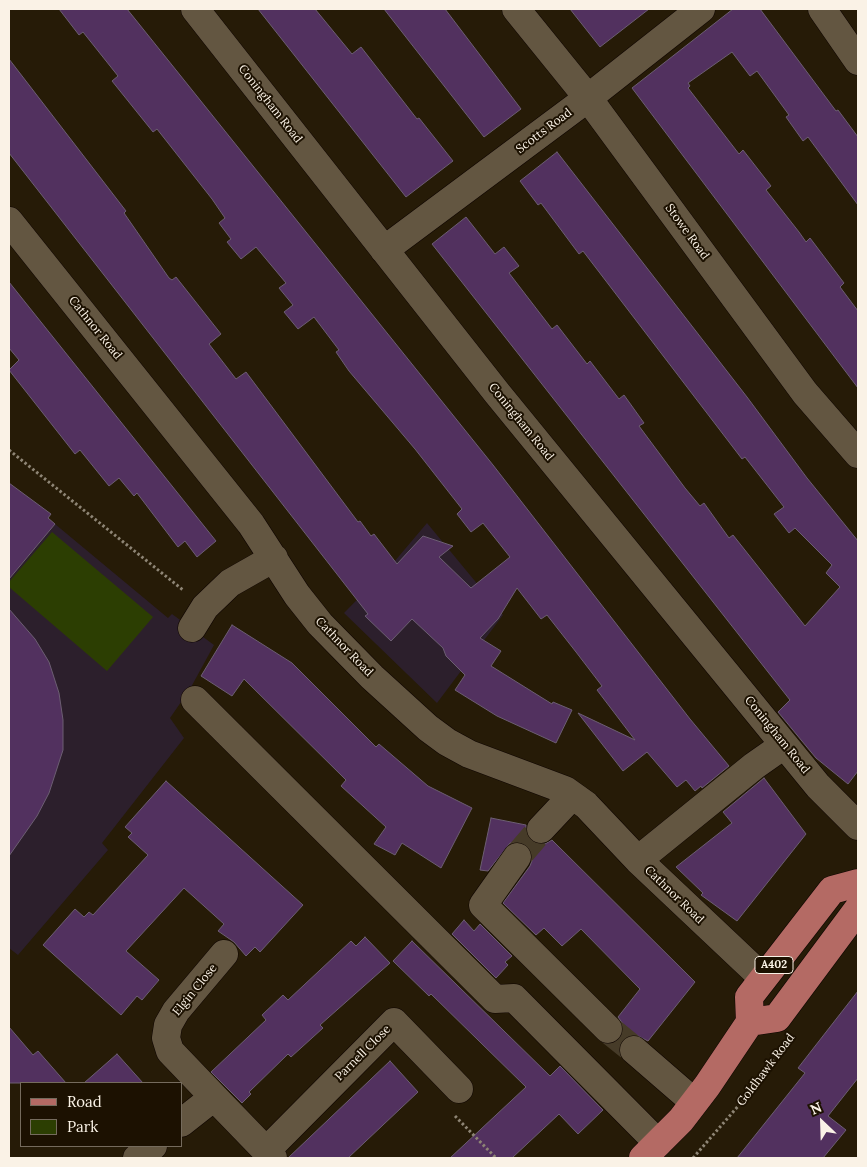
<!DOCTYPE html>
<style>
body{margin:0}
#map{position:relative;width:867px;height:1167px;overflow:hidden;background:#261b07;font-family:Lora,serif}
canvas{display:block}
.frame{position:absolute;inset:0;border:10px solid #faf2e6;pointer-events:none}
.legend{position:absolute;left:20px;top:1082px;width:162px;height:65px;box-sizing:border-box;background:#1c1101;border:1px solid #756b5d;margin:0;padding:6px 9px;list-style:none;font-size:15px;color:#faf2e6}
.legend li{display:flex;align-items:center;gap:10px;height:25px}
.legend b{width:25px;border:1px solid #756b5d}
.north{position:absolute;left:797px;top:1097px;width:50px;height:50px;-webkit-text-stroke:4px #1c1101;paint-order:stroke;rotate:336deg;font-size:14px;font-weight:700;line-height:20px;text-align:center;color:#faf2e6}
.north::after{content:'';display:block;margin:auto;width:18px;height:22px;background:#faf2e6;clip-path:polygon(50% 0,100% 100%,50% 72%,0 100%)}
</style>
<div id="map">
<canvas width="867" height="1167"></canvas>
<div class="frame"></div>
<ul class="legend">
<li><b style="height:6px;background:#b46a64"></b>Road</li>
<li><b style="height:14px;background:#2c3e02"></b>Park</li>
</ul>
<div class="north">N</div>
</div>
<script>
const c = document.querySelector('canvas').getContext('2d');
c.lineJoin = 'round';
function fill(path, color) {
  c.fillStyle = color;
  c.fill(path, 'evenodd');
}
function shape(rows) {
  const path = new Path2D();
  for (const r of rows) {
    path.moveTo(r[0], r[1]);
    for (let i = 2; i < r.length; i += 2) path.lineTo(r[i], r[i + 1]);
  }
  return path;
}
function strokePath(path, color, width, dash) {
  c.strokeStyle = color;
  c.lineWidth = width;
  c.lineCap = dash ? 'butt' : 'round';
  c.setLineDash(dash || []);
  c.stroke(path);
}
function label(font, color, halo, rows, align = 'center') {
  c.font = font + ' Lora,serif';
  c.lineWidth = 4;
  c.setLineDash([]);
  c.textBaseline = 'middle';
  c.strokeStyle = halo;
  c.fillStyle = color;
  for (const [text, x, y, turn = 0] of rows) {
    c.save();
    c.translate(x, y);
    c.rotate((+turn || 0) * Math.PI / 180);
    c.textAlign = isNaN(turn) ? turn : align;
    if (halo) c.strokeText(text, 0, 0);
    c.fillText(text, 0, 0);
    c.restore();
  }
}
fill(shape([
 [427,523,503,615,437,703,344,613,394,562],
 [55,524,168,618,172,614,214,645,190,689,170,718,184,738,102,843,108,850,18,955,9,948,9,579]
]), '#2c1f2c');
fill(shape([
 [52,532,153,617,107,671,9,587,9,582]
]), '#2c3e02');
const building = shape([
 [59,9,127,9,493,465,690,719,729,766,702,788,701,786,695,791,686,780,677,787,647,752,623,771,578,713,635,740,597,690,602,686,576,652,547,615,541,619,517,588,498,619,480,638,501,651,491,666,552,704,553,702,572,710,556,743,497,716,455,690,465,675,446,656,443,648,412,619,391,641,365,616,368,614,9,153,9,59,126,211,124,213,169,278,172,280,176,277,221,334,209,344,236,379,246,372,358,522,360,521,371,536,374,534,397,564,423,536,453,546,439,557,471,588,510,557,483,523,471,532,457,514,462,509,415,449,349,371,336,352,339,350,314,317,298,329,284,312,293,305,279,288,286,283,256,247,241,259,227,242,231,239,219,223,225,218,212,199,157,129,153,132,112,81,118,76,83,32,79,35,59,9],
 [258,9,315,9,352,54,361,47,417,119,419,118,453,161,406,197,258,9],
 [384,9,445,9,521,109,484,137,384,9],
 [570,9,649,9,600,47,570,9],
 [733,9,760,9,836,111,838,110,858,137,858,205,808,137,803,141,786,117,789,115,757,71,750,76,732,52,688,83,690,86,688,88,739,154,743,150,771,186,766,190,799,232,806,242,810,238,844,283,840,287,858,311,858,388,632,88,733,9],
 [557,152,747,397,807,478,858,541,858,771,848,784,816,758,778,712,790,700,432,244,466,217,495,254,504,247,519,266,509,273,552,329,557,325,587,364,590,361,619,399,624,395,644,423,639,426,685,488,700,506,704,503,729,538,733,535,805,626,840,587,826,573,832,565,795,528,789,533,774,514,784,507,745,457,742,459,583,251,579,254,541,203,538,205,520,181,557,152],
 [9,282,216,541,197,557,185,541,178,547,137,493,134,496,119,478,109,486,80,450,75,454,9,370,19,360,9,348,9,282],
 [9,483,51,514,48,518,55,524,9,579,9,483],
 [9,609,35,639,49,662,59,693,63,720,63,750,49,793,37,816,9,856,9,609],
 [232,625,292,663,376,747,379,744,428,786,472,808,441,868,402,843,395,855,374,844,386,827,341,786,346,780,244,679,232,696,201,676,232,625],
 [764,778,806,834,737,921,701,895,703,893,676,867,732,823,723,812,764,778],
 [166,781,303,905,260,952,255,947,246,956,234,942,218,931,224,924,184,888,126,951,159,980,142,1000,137,996,121,1015,43,945,75,909,84,917,89,912,93,915,148,855,128,837,132,833,125,827,166,781],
 [491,818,526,825,526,834,530,840,537,844,545,844,552,840,695,982,648,1041,636,1035,628,1035,623,1039,619,1047,614,1043,619,1040,623,1032,623,1024,618,1017,640,989,581,929,562,946,544,928,536,935,503,903,530,866,533,858,531,850,526,845,519,842,510,843,488,871,480,870,491,818],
 [464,920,474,931,480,924,512,956,505,962,508,965,496,978,452,934,464,920],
 [365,937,390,963,320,1025,323,1028,291,1057,288,1054,249,1092,251,1094,242,1103,211,1072,266,1020,262,1015,283,995,288,1000,351,941,356,946,365,937],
 [412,941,550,1076,560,1066,603,1110,578,1134,559,1114,512,1158,450,1158,526,1087,431,994,429,996,393,961,412,941],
 [858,991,858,1078,828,1116,846,1130,823,1158,737,1158,805,1073,798,1068,858,991],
 [9,1027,33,1055,38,1051,66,1083,9,1083,9,1027],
 [117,1054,143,1083,84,1083,117,1054],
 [390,1061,418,1092,348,1158,288,1158,390,1061]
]);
fill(building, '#52315f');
strokePath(building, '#6c5e72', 1);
strokePath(shape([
 [517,857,541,829],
 [608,1029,634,1050]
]), '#463b28', 28, [28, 14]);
const minor = shape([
 [195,9,497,393,818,786,858,826],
 [516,9,588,98,805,393,858,454],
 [822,9,858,61],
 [9,221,251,524,297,595,320,624,372,677,428,728,447,742,469,754,565,790,586,805,638,860,763,978],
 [384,250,588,98,701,9],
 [192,628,205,607,230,583,274,558],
 [195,700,495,999,514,998,658,1143],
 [541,829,572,796],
 [517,857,483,905,608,1029],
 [638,860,754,766,784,745],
 [634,1050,694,1102],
 [214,1097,170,1051,166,1038,168,1025,176,1011,224,954],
 [181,1123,214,1097,273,1158],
 [266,1151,394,1022,459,1089],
 [137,1158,153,1146]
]);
const major = shape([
 [750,1022,777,1018,858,909],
 [643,1158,681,1120,707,1086,750,1022,749,997,784,952,832,890,858,883]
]);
strokePath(minor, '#0f0500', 29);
strokePath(major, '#0f0500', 29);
strokePath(shape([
 [9,450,183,590],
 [455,1116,496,1158],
 [693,1158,760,1081,785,1044]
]), '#8e8575', 3, [2.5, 2.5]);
strokePath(minor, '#635641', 28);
strokePath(major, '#b46a64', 28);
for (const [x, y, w] of [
 [774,965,38]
]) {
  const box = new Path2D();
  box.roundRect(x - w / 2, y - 8.5, w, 17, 4);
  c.fillStyle = '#1c1101';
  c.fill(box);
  strokePath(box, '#faf2e6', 1);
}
label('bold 11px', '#faf2e6', null, [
 ["A402",774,965]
]);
label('12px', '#faf2e6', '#1c1101', [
 ["Coningham Road",270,104,52],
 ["Scotts Road",544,131,-37],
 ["Stowe Road",687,232,54],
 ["Cathnor Road",95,328,51],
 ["Coningham Road",521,422,51],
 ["Cathnor Road",344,647,46],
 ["Coningham Road",777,735,51],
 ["Cathnor Road",674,895,44],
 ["Elgin Close",195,990,-51],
 ["Parnell Close",363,1053,-45],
 ["Goldhawk Road",766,1070,-53]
]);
</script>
